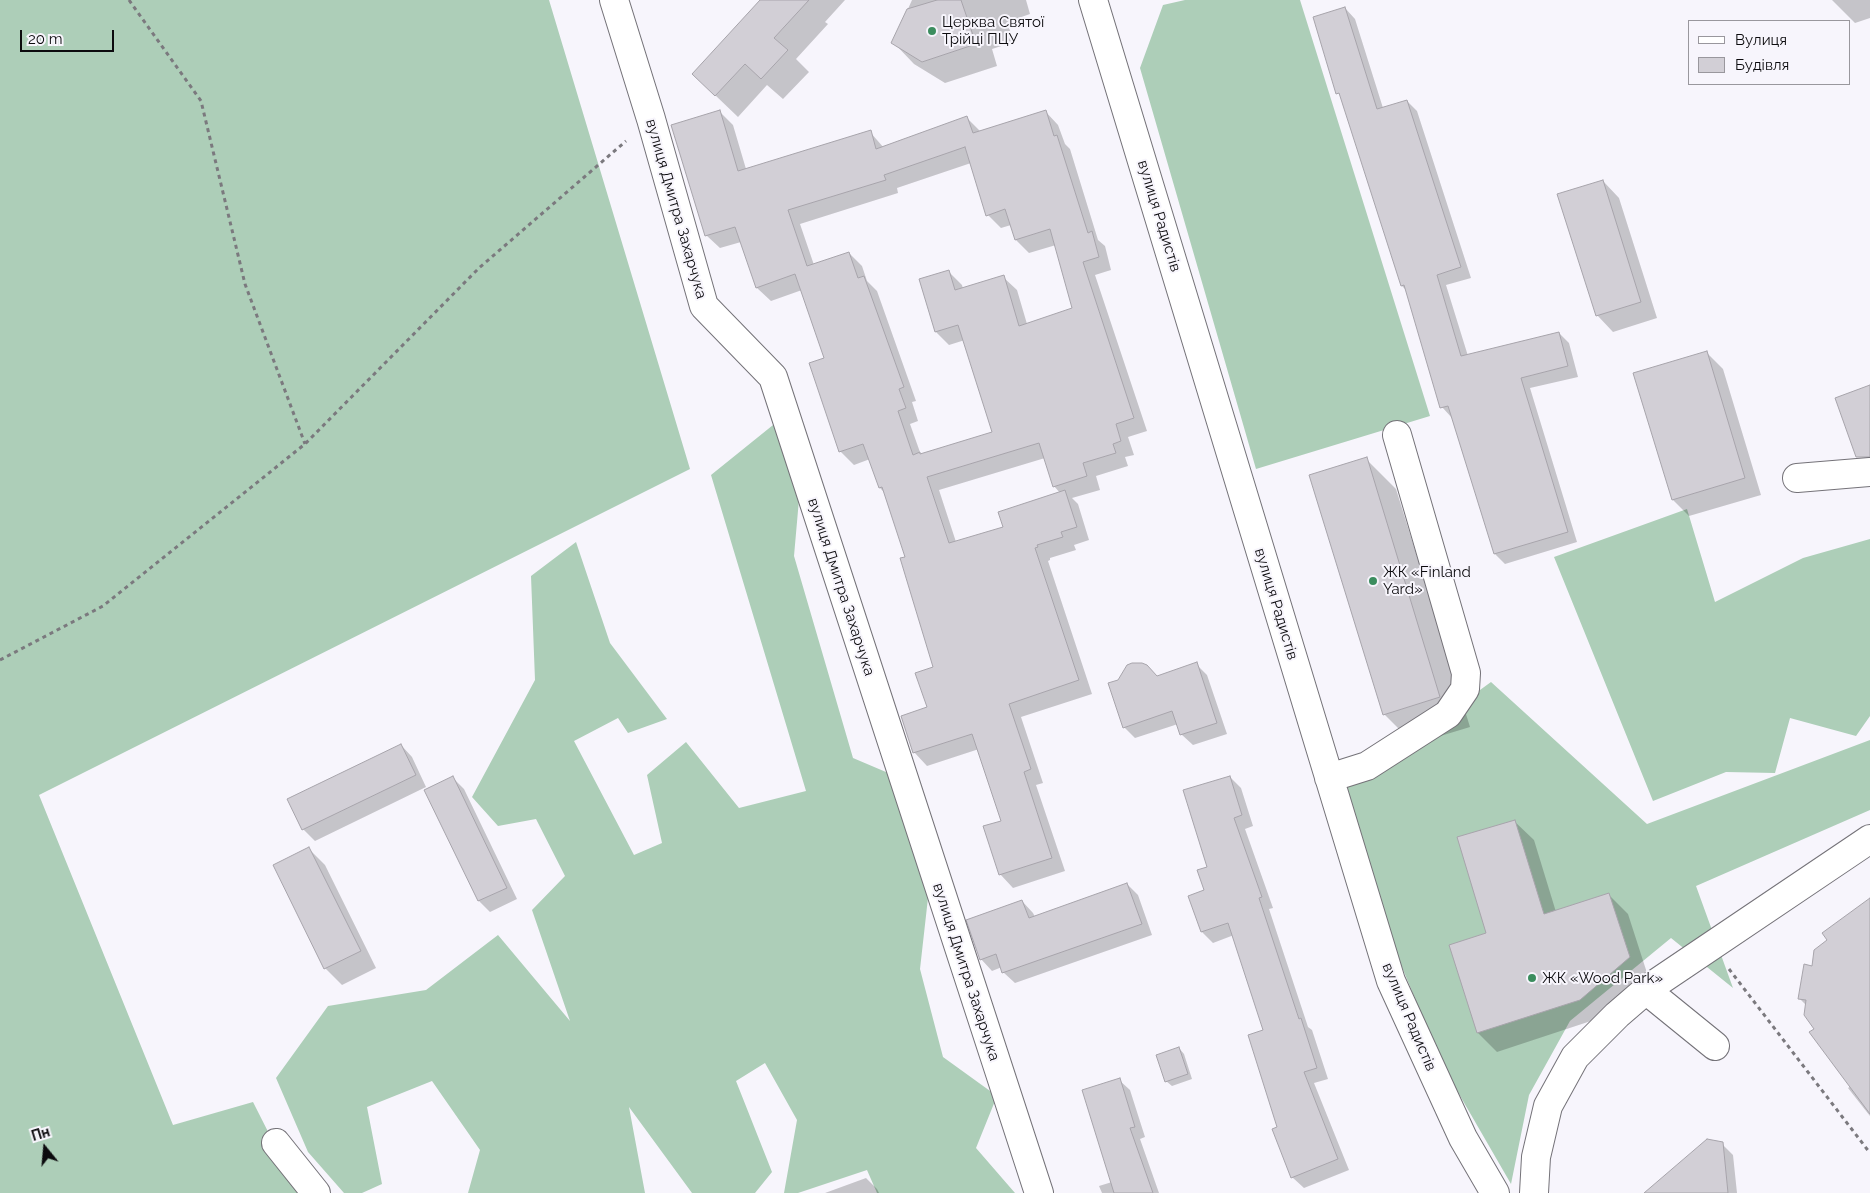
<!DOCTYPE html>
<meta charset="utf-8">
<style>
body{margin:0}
#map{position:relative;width:1870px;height:1193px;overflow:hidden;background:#f7f5fc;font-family:Raleway,sans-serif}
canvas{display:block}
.legend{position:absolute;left:1688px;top:20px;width:162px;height:65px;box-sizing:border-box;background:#f7f5fc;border:1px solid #99979d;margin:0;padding:6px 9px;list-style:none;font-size:15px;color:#0c0b0e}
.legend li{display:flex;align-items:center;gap:10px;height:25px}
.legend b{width:25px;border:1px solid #99979d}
.north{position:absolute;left:20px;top:1123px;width:50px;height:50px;-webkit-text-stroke:4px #f7f5fc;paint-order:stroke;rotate:343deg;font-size:14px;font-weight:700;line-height:20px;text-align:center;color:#0c0b0e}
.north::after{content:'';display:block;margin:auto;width:18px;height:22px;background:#0c0b0e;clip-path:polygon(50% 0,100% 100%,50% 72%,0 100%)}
.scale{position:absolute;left:20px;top:30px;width:94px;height:22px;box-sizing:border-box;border:2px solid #0c0b0e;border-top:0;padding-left:6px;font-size:15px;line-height:18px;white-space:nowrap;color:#0c0b0e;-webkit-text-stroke:4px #f7f5fc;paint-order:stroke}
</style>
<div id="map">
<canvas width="1870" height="1193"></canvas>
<ul class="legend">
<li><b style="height:6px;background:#fff"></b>Вулиця</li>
<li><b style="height:14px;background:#d2cfd6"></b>Будівля</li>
</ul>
<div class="north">Пн</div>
<div class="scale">20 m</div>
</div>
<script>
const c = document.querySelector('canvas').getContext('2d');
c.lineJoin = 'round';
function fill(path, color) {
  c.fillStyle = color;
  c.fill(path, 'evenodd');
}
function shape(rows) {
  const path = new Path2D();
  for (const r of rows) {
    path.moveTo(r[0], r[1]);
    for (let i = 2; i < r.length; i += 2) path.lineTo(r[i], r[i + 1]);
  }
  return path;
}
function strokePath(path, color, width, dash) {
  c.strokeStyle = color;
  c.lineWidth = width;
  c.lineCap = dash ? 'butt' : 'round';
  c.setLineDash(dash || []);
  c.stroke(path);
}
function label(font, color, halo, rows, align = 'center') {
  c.font = font + ' Raleway,sans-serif';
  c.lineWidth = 4;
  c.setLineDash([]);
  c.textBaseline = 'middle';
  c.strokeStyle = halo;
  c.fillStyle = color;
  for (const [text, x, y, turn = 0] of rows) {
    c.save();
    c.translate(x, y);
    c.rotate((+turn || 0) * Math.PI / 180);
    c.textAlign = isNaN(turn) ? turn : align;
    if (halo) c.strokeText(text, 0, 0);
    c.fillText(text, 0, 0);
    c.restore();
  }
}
fill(shape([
 [0,0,549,0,690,469,39,795,173,1125,253,1102,299,1193,0,1193],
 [1185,0,1300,0,1430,416,1256,469,1140,68,1163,5],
 [778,421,800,488,794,556,853,758,893,775,929,889,920,969,943,1057,997,1096,976,1148,1015,1193,877,1193,867,1170,798,1193,784,1193,797,1120,765,1063,736,1081,772,1172,755,1193,692,1193,629,1107,645,1193,468,1193,480,1150,432,1081,367,1107,382,1184,362,1193,344,1193,308,1152,276,1078,328,1006,426,990,498,935,570,1021,532,910,565,876,536,819,498,826,472,797,535,680,531,576,576,542,610,643,667,719,628,733,618,718,574,741,634,855,662,843,647,775,686,742,739,808,806,791,711,475],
 [1687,509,1715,602,1803,558,1870,539,1870,716,1856,736,1790,718,1775,773,1726,772,1653,801,1554,557],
 [1491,682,1647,824,1870,740,1870,810,1696,886,1733,988,1671,938,1570,1021,1529,1095,1511,1184,1444,1068,1389,936,1345,788]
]), '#adceb8');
fill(shape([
 [762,0,845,0,825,22,828,24,796,59,809,72,783,99,767,85,738,117,693,74],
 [912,0,1026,0,1030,14,1007,22,1014,42,992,49,997,66,945,83,914,64,893,42],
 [1832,0,1870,0,1870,18,1855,23],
 [1345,8,1355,19,1383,108,1407,101,1417,111,1471,278,1446,285,1468,356,1559,333,1569,343,1578,377,1530,388,1577,542,1505,564,1495,554,1452,418,1442,407,1407,291,1402,286,1342,97,1338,93],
 [1045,111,1058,125,1065,144,1070,149,1098,240,1105,246,1111,270,1095,275,1147,431,1128,437,1134,455,1125,457,1128,466,1096,476,1100,490,1072,498,1078,504,1089,540,1074,545,1076,550,1050,558,1050,560,1048,561,1092,694,1021,717,1043,783,1036,785,1065,871,1013,888,1000,874,1002,821,979,749,927,766,914,752,929,708,935,667,906,557,885,493,880,488,870,459,854,465,840,451,826,359,802,290,771,301,757,288,741,242,720,248,706,235,720,112,733,125,746,169,870,132,884,148,967,118,980,131],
 [971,163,988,215,1001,228,1011,225,1016,240,1029,253,1056,245,1074,309,1027,324,1017,290,1003,277,963,289,962,285,949,272,936,332,949,345,965,340,994,433,921,455,910,424,918,421,912,402,916,401,877,291,867,281,862,266,849,253,814,265,800,224,898,193,897,188],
 [1045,458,1054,486,1060,493,1005,527,956,542,939,490],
 [1603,181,1619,198,1657,318,1613,332,1597,315],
 [1707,353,1723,369,1761,495,1689,516,1673,500],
 [1366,459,1396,489,1470,727,1414,744,1384,714],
 [1196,664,1207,675,1227,734,1193,745,1181,734,1178,724,1135,738,1124,727,1119,681,1157,677],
 [401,745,412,757,426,787,315,841,303,829,289,800],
 [1230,777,1241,788,1253,826,1245,829,1273,908,1269,909,1308,1027,1312,1030,1328,1079,1314,1083,1349,1170,1304,1188,1292,1177,1264,1031,1234,935,1213,943,1202,932,1190,896,1205,890,1208,868],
 [453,778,464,789,517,899,490,912,479,901],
 [1514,821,1534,840,1556,912,1609,895,1628,914,1648,976,1600,1018,1497,1052,1478,1033,1488,934],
 [309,849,325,865,376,968,342,985,325,968],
 [1127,884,1138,895,1152,935,1015,983,1003,972,1002,967,992,971,981,959,1022,901,1033,913,1035,917],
 [1870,904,1870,1116,1848,1088,1851,1086,1816,1029,1806,1005,1800,999,1813,967],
 [1179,1048,1184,1054,1192,1079,1172,1086,1166,1081],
 [1119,1080,1130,1090,1145,1137,1140,1139,1159,1193,1102,1193,1099,1186,1112,1182],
 [1722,1144,1733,1155,1737,1193,1645,1193],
 [866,1178,877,1189,879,1193,825,1193]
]), '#0003');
const building = shape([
 [760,0,809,0,774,38,788,50,761,79,745,64,715,96,692,74,760,0],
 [937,0,961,0,976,44,922,62,891,43,907,9,937,0],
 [1345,7,1377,109,1407,100,1461,267,1437,275,1461,356,1559,332,1568,366,1521,378,1568,532,1494,554,1448,406,1440,408,1404,285,1401,286,1339,93,1336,94,1313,17,1345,7],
 [720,110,738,171,871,130,876,149,967,116,973,133,1046,110,1054,136,1057,135,1088,233,1092,231,1099,257,1083,262,1134,418,1116,424,1121,441,1113,444,1116,453,1083,463,1087,476,1053,487,1039,443,927,477,949,543,1003,527,998,512,1065,490,1077,527,1061,532,1063,537,1037,545,1038,547,1035,548,1079,680,1009,704,1031,769,1024,772,1052,858,999,875,983,826,1001,821,972,734,913,753,901,716,927,707,915,673,933,667,900,558,905,557,882,487,879,488,863,444,839,452,809,363,824,358,795,274,756,288,735,227,705,236,671,125,720,110],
 [965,147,986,216,1005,209,1015,240,1050,229,1072,308,1019,326,1004,275,955,290,949,270,919,279,935,332,958,325,992,432,920,454,920,452,913,455,898,411,906,408,899,389,904,387,864,276,858,278,849,252,807,266,788,210,886,180,884,175,965,147],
 [1603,180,1641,302,1596,316,1557,194,1603,180],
 [1707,351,1745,478,1672,500,1633,373,1707,351],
 [1870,385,1870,457,1856,457,1835,398,1870,385],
 [1367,457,1440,697,1383,715,1309,475,1367,457],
 [1197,662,1217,723,1180,735,1172,711,1123,728,1108,683,1118,680,1127,665,1132,663,1142,663,1147,665,1157,676,1197,662],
 [401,744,416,775,302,830,287,799,401,744],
 [453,776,507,888,478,901,424,790,453,776],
 [1230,776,1242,815,1234,818,1262,897,1259,898,1299,1019,1301,1018,1317,1068,1304,1072,1338,1159,1291,1178,1272,1129,1277,1127,1248,1035,1263,1030,1228,923,1201,932,1188,896,1204,890,1197,870,1207,867,1183,790,1230,776],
 [1515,820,1544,914,1609,893,1630,957,1580,1000,1477,1033,1449,945,1486,933,1457,837,1515,820],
 [309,847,361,951,324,969,273,865,309,847],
 [1127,883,1142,924,1002,973,996,954,980,960,966,920,1022,900,1029,918,1127,883],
 [1870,898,1870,1114,1809,1032,1814,1029,1804,1015,1806,1000,1798,999,1804,964,1812,966,1814,950,1827,940,1822,933,1870,898],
 [1179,1047,1188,1074,1165,1082,1156,1055,1179,1047],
 [1120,1078,1135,1127,1130,1128,1153,1193,1114,1193,1082,1090,1120,1078],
 [1707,1139,1723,1142,1728,1193,1644,1193,1707,1139]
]);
fill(building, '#d2cfd6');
strokePath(building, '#a7a4ab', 1);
const minor = shape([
 [614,0,651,119,704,306,773,377,1039,1193],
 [1093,0,1391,981,1463,1138,1495,1193],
 [1797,478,1870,472],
 [1329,778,1367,766,1448,714,1465,689,1466,673,1397,435],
 [1646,990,1870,839],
 [276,1143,316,1193],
 [1534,1193,1536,1157,1548,1106,1575,1057,1617,1015,1646,990,1715,1046]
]);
strokePath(minor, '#747278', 30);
strokePath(shape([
 [129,0,201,101,245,284,305,444],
 [0,660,103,606,305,444,479,268,626,141],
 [1729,969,1870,1153]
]), '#7b797e', 3, [4, 4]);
strokePath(minor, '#fff', 28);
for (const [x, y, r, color] of [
 [932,31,5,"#3b8d5e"],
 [1373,581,5,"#3b8d5e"],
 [1532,978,5,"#3b8d5e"]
]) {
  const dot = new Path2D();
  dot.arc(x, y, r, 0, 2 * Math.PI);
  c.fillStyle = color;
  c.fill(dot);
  strokePath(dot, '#f7f5fc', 2);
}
label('15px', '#0c0b0e', '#f7f5fc', [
 ["Церква Святої",942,22],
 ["Трійці ПЦУ",942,39],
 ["ЖК «Finland",1383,572],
 ["Yard»",1383,589],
 ["ЖК «Wood Park»",1542,978]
], 'left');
label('15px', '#0c0b0e', '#f7f5fc', [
 ["вулиця Дмитра Захарчука",676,209,74],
 ["вулиця Радистів",1159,216,73],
 ["вулиця Дмитра Захарчука",841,587,72],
 ["вулиця Радистів",1276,604,73],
 ["вулиця Дмитра Захарчука",966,972,72],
 ["вулиця Радистів",1409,1017,67]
]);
</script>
